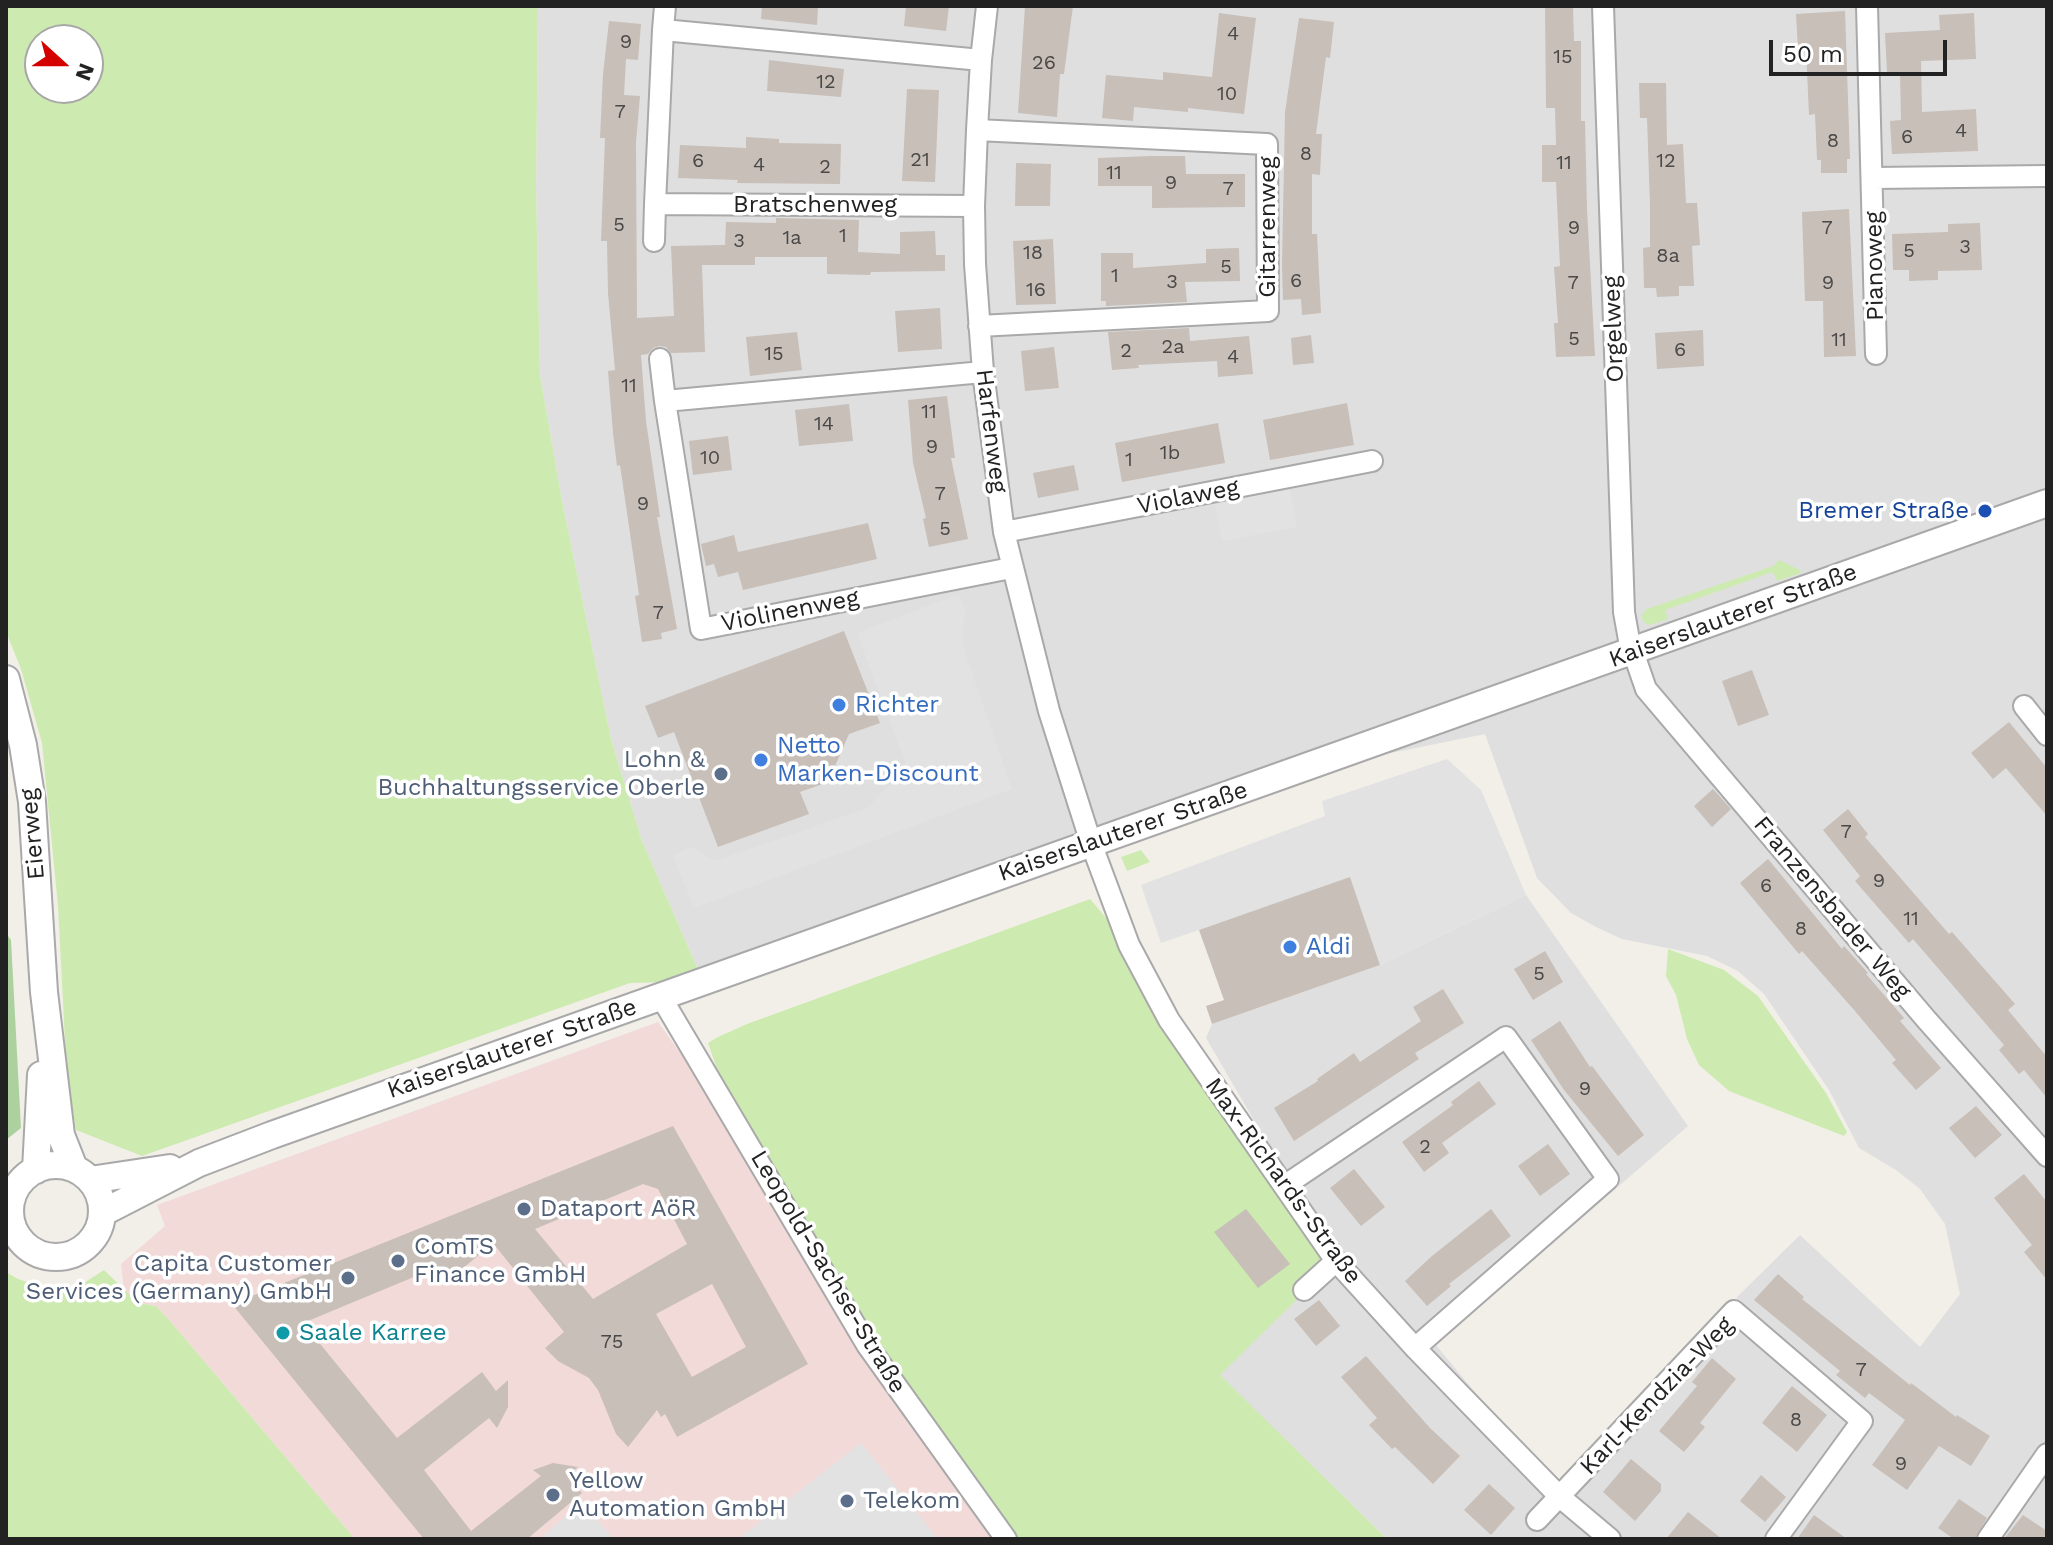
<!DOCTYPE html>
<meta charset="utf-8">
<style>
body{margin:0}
#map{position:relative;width:2053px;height:1545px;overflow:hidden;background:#f2efe9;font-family:"Work Sans",sans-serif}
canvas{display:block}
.frame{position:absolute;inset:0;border:8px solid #222;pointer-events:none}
.north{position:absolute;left:24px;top:24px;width:80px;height:80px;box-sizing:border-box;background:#fff;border:2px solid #a7a7a7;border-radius:50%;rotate:111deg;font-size:22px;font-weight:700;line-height:32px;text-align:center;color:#222}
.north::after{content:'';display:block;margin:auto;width:28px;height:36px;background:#d40000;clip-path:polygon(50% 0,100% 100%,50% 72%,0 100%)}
.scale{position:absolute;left:1769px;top:40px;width:178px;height:36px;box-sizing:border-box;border:4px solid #222;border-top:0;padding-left:10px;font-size:24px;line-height:28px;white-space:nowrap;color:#222;-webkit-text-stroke:6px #fff;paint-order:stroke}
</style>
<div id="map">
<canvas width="2053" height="1545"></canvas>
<div class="frame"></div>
<div class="north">N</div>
<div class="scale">50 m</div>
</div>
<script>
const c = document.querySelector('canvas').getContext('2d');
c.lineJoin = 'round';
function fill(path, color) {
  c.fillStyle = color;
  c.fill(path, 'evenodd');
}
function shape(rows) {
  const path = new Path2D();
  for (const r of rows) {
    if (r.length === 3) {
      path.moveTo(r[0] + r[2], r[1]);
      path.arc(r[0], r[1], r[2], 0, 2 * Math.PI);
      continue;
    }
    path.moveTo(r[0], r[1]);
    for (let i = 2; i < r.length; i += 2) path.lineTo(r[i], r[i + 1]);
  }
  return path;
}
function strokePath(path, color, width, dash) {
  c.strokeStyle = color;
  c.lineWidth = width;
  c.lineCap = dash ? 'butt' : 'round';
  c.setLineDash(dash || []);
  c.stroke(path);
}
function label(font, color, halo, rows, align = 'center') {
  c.font = font + ' "Work Sans",sans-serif';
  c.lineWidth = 7;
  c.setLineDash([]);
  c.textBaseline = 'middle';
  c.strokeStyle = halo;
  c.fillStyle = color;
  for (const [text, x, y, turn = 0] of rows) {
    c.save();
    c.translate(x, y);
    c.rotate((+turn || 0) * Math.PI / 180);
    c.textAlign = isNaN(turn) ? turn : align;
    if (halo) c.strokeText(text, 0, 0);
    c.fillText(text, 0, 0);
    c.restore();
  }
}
fill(shape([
 [538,6,2047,6,2047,1539,1387,1539,1219,1375,1336,1261,1206,1038,1212,1024,1380,965,1526,895,1688,1126,1436,1345,1560,1496,1734,1311,1737,1297,1800,1235,1920,1347,1960,1294,1945,1224,1920,1189,1896,1170,1859,1148,1829,1090,1764,994,1738,971,1707,956,1622,939,1596,927,1571,913,1537,878,1485,734,1366,758,703,981,642,841,611,739,562,501,540,375,536,187]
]), '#e0dfdf');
fill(shape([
 [658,1022,771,1179,1015,1539,355,1539,170,1321,156,1306,138,1303,124,1291,121,1264,165,1226,157,1205]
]), '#f2dad9');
fill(shape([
 [6,6,538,6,536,187,540,375,562,501,611,739,642,841,703,981,630,983,142,1156,76,1130,67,1080,58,906,42,743,21,669,6,632],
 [40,40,88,40,88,88,40,88],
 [1779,560,1800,570,1801,573,1777,581,1773,572,1665,610,1668,619,1649,625,1644,622,1641,616,1647,609,1773,566],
 [1141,850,1150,862,1127,871,1121,857],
 [1090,899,1129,945,1336,1261,1220,1375,1387,1539,1006,1539,867,1345,721,1080,708,1043,718,1037,747,1024],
 [1668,949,1724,970,1758,996,1826,1093,1847,1132,1844,1136,1729,1091,1699,1065,1687,1039,1676,995,1666,976],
 [104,1270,138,1303,156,1306,170,1321,355,1539,6,1539,6,1272,18,1279,50,1289,79,1286]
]), '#cdebb0');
fill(shape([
 [6,933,11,940,21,1128,6,1140]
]), '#add19e');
fill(shape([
 [1288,477,1297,527,1222,541,1212,492],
 [959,594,966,611,961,641,1012,789,694,908,673,855,691,847,716,861,867,808,907,767,857,633],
 [1447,759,1481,790,1526,895,1380,965,1350,878,1161,943,1141,885,1325,816,1322,801],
 [861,1443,938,1539,738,1539],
 [583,1502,613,1539,539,1539]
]), '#e2e2e2');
fill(shape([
 [762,6,818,6,817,25,761,19],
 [906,6,949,6,946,31,904,26],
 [1025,6,1073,6,1064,74,1060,74,1057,117,1018,113],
 [1545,6,1573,6,1574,41,1581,41,1581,121,1585,121,1587,209,1595,356,1556,357,1554,323,1558,323,1554,267,1560,266,1556,182,1542,182,1542,145,1556,145,1555,108,1546,108],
 [1845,11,1850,159,1847,159,1847,173,1821,173,1821,160,1817,160,1815,114,1809,115,1806,49,1798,50,1796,14],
 [1219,13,1256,18,1244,114,1188,108,1188,112,1134,107,1133,121,1102,118,1106,75,1163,80,1163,72,1212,77],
 [1974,13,1976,59,1921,61,1922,112,1976,109,1978,151,1892,154,1890,121,1901,120,1900,72,1887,73,1885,33,1940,30,1939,15],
 [1299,18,1334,22,1330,58,1326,57,1316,134,1322,134,1320,175,1312,174,1312,234,1317,234,1321,313,1302,315,1301,299,1283,300,1282,264,1285,112],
 [609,21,641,24,638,60,626,59,624,95,640,96,636,142,637,318,674,316,671,246,725,245,726,222,776,223,776,218,859,220,858,252,900,254,900,232,935,231,936,255,945,255,945,271,871,272,870,275,827,274,827,257,755,257,755,265,702,265,705,352,671,353,666,347,659,346,653,348,648,354,641,355,646,421,660,517,657,517,677,629,661,633,662,639,642,642,635,596,639,595,620,465,617,466,613,433,608,371,615,370,608,293,607,241,601,241,605,138,600,138,603,74],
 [769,60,844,69,841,97,767,91],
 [1639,83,1666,83,1667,145,1683,144,1686,203,1697,203,1700,245,1692,246,1694,286,1679,286,1679,296,1657,297,1656,288,1644,288,1643,248,1650,247,1650,205,1647,118,1640,118],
 [907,89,939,90,935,182,902,181],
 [746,137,779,139,779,143,841,144,840,184,737,183,738,180,678,178,680,145,746,148],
 [1151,156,1185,156,1186,174,1245,174,1245,207,1152,208,1152,186,1098,186,1098,158],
 [1016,163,1051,164,1050,206,1015,206],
 [1849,209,1856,356,1824,357,1823,301,1805,301,1802,212],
 [1980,223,1982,270,1938,271,1938,280,1909,281,1909,270,1893,270,1892,234,1948,232,1948,224],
 [1053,239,1056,304,1016,305,1013,241],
 [1239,248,1240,281,1185,282,1187,302,1106,306,1106,301,1101,301,1101,253,1133,253,1133,268,1206,263,1206,249],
 [940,308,942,349,898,352,895,311],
 [1189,328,1190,341,1249,336,1253,374,1218,377,1217,361,1138,365,1139,368,1112,370,1108,332],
 [1703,330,1704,366,1657,369,1655,333],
 [797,332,802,370,750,376,746,337],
 [1311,335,1314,363,1293,365,1291,338],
 [1054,347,1059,388,1025,391,1021,351],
 [947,396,955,458,951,458,968,539,929,547,923,519,926,518,913,463,908,400],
 [1347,403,1354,445,1270,460,1263,420],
 [849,404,853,441,799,446,795,410],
 [1218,423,1225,463,1122,482,1115,443],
 [728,436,732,470,693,475,689,441],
 [1074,465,1079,490,1038,498,1033,473],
 [868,523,877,559,743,590,738,572,718,577,714,564,706,566,701,544,734,535,738,552],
 [844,631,880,723,849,734,828,782,800,792,809,814,718,847,674,732,658,738,645,706],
 [1752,670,1769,715,1738,726,1722,681],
 [2009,722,2047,768,2047,816,2006,768,1993,779,1971,753],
 [1713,789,1731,809,1712,827,1694,806],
 [1848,809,1868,834,1865,837,1949,934,1952,932,2015,1004,2008,1010,2047,1057,2047,1098,2024,1070,2019,1074,1999,1050,2004,1045,1913,939,1909,943,1855,881,1860,876,1823,830],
 [1768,859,1842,949,1844,946,1868,973,1866,974,1904,1018,1900,1021,1941,1068,1916,1090,1892,1063,1896,1060,1855,1011,1802,951,1799,954,1740,883],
 [1350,877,1380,965,1212,1024,1206,1006,1224,1000,1199,930],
 [1545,951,1563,982,1533,1000,1514,969],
 [1443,989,1464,1023,1415,1053,1419,1059,1294,1141,1274,1108,1318,1081,1317,1079,1354,1053,1360,1062,1421,1021,1413,1007],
 [1560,1021,1590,1067,1592,1066,1644,1135,1618,1156,1564,1090,1531,1040],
 [1479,1081,1496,1104,1442,1143,1449,1153,1424,1172,1402,1142,1453,1105,1451,1102],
 [1976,1106,2002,1135,1975,1158,1949,1128],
 [673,1126,808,1364,677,1437,665,1414,661,1417,657,1410,628,1447,616,1434,598,1390,589,1378,558,1361,545,1348,564,1332,493,1243,449,1280,438,1267,303,1323,397,1438,482,1372,496,1391,508,1380,508,1407,497,1428,489,1418,424,1470,471,1531,541,1476,533,1470,553,1463,578,1467,567,1476,582,1493,527,1539,424,1539,232,1304],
 [643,1184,658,1189,687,1244,593,1299,535,1229],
 [712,1284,746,1347,692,1377,656,1314],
 [1548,1144,1570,1174,1540,1196,1518,1166],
 [1354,1169,1385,1207,1361,1226,1330,1188],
 [2024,1174,2047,1202,2047,1280,2024,1252,2032,1245,1994,1198],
 [1246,1209,1290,1264,1258,1288,1214,1232],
 [1491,1209,1511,1236,1449,1284,1451,1286,1427,1306,1405,1281,1432,1256],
 [1778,1274,1804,1297,1802,1299,1910,1385,1911,1383,1956,1417,1957,1415,1990,1436,1971,1466,1939,1446,1907,1490,1872,1465,1905,1420,1869,1393,1865,1398,1836,1375,1840,1371,1754,1300],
 [1319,1300,1340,1326,1316,1346,1294,1319],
 [1366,1356,1430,1428,1460,1456,1433,1484,1395,1447,1392,1449,1369,1425,1377,1418,1341,1377],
 [1712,1358,1736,1379,1700,1423,1705,1427,1684,1452,1659,1431,1697,1386,1692,1382],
 [1792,1386,1827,1415,1797,1452,1762,1423],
 [1631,1459,1661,1484,1661,1491,1635,1521,1603,1492],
 [1761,1475,1786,1497,1765,1522,1740,1501],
 [1489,1484,1515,1508,1491,1535,1464,1510],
 [1959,1499,1987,1518,1975,1539,1954,1539,1938,1528],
 [1688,1512,1722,1539,1666,1539],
 [1814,1515,1847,1539,1797,1539],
 [2023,1515,2047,1531,2047,1539,2004,1539]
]), '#c7bfb8');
const minor = shape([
 [987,6,981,60,977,130,974,206,975,264,983,372,1004,532,1049,711,1091,843,1129,945,1169,1020,1336,1261,1415,1348,1560,1497,1610,1539],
 [1603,6,1624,612,1629,640,1646,689,1925,1018,2047,1156],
 [1867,6,1876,354],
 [663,30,665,6],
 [977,130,1267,144,1268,311,979,326],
 [1873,178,2047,176],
 [974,206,655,204,663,30,981,60],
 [654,241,655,204],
 [660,359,665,401],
 [983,372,665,401,701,629,1011,568],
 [1004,532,1372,461],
 [2024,706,2047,735],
 [661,997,867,1345,1006,1539],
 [1284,1186,1506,1037,1608,1179,1415,1348],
 [1304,1290,1336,1261],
 [1537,1520,1734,1311,1862,1421,1776,1539],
 [1988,1539,2047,1454]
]);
const tertiary = shape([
 [6,679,23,745,32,802,44,992,61,1135,74,1168],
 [56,1211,46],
 [36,1170,41,1075],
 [90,1180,170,1168],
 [102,1213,199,1163,272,1135,2047,503]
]);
strokePath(minor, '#a9a9a9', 24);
strokePath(tertiary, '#a9a9a9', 30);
strokePath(minor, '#fff', 20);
strokePath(tertiary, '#fff', 26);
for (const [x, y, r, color] of [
 [1985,511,8,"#1a4fb4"],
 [839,705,8,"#3f7fe0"],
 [761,760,8,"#3f7fe0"],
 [721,774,8,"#5c6f8a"],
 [1290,947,8,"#3f7fe0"],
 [524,1209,8,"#5c6f8a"],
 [398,1261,8,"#5c6f8a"],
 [348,1278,8,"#5c6f8a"],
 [283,1333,8,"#0f9aa8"],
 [553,1495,8,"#5c6f8a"],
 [847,1501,8,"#5c6f8a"]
]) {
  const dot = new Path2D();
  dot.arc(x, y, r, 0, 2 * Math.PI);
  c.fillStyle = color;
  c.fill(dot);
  strokePath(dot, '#fff', 3);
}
label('20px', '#4b4948', null, [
 ["4",1233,34],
 ["9",626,42],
 ["15",1563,57],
 ["26",1044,63],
 ["12",826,82],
 ["10",1227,94],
 ["7",620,112],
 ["4",1961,131],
 ["6",1907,137],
 ["8",1833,141],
 ["8",1306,154],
 ["21",920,160],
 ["6",698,161],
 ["12",1666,161],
 ["11",1564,163],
 ["4",759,165],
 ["2",825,167],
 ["11",1114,173],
 ["9",1171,183],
 ["7",1228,189],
 ["5",619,225],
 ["9",1574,228],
 ["7",1827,228],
 ["1",843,236],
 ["1a",792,238],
 ["3",739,241],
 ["3",1965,247],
 ["5",1909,251],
 ["18",1033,253],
 ["8a",1668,256],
 ["5",1226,267],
 ["1",1115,276],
 ["6",1296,281],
 ["3",1172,282],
 ["7",1573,283],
 ["9",1828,283],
 ["16",1036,290],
 ["5",1574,339],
 ["11",1839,340],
 ["2a",1173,347],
 ["6",1680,350],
 ["2",1126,351],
 ["15",774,354],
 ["4",1233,357],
 ["11",629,386],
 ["11",929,412],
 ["14",824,424],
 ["9",932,447],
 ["1b",1170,453],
 ["10",710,458],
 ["1",1129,460],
 ["7",940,494],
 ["9",643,504],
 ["5",945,529],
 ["7",658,613],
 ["7",1846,832],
 ["9",1879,881],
 ["6",1766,886],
 ["11",1911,919],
 ["8",1801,929],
 ["5",1539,974],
 ["9",1585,1089],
 ["2",1425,1147],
 ["75",612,1342],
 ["7",1861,1370],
 ["8",1796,1420],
 ["9",1901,1464]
]);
label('24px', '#222', '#fff', [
 ["Bratschenweg",815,205],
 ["Gitarrenweg",1268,227,-90],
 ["Pianoweg",1875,266,-91],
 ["Orgelweg",1614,329,-92],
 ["Harfenweg",991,431,83],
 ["Violaweg",1188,497,-11],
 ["Violinenweg",790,611,-11],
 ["Kaiserslauterer Straße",1733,616,-20],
 ["Kaiserslauterer Straße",1123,832,-19],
 ["Eierweg",33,834,-95],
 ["Franzensbader Weg",1832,908,50],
 ["Kaiserslauterer Straße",512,1049,-19],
 ["Max-Richards-Straße",1283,1181,54],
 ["Leopold-Sachse-Straße",828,1272,59],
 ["Karl-Kendzia-Weg",1657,1396,-46]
]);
label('24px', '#164399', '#fff', [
 ["Bremer Straße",1969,511]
], 'right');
label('24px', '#366cbe', '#fff', [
 ["Richter",855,705],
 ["Netto",777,746],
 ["Marken-Discount",777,774],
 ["Aldi",1306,947]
], 'left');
label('24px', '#4e5e75', '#fff', [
 ["Lohn &",705,760,"right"],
 ["Buchhaltungsservice Oberle",705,788,"right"],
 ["Dataport AöR",540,1209],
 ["ComTS",414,1247],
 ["Finance GmbH",414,1275],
 ["Capita Customer",332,1264,"right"],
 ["Services (Germany) GmbH",332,1292,"right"],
 ["Yellow",569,1481],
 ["Automation GmbH",569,1509],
 ["Telekom",863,1501]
], 'left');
label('24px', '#0d838f', '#fff', [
 ["Saale Karree",299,1333]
], 'left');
</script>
